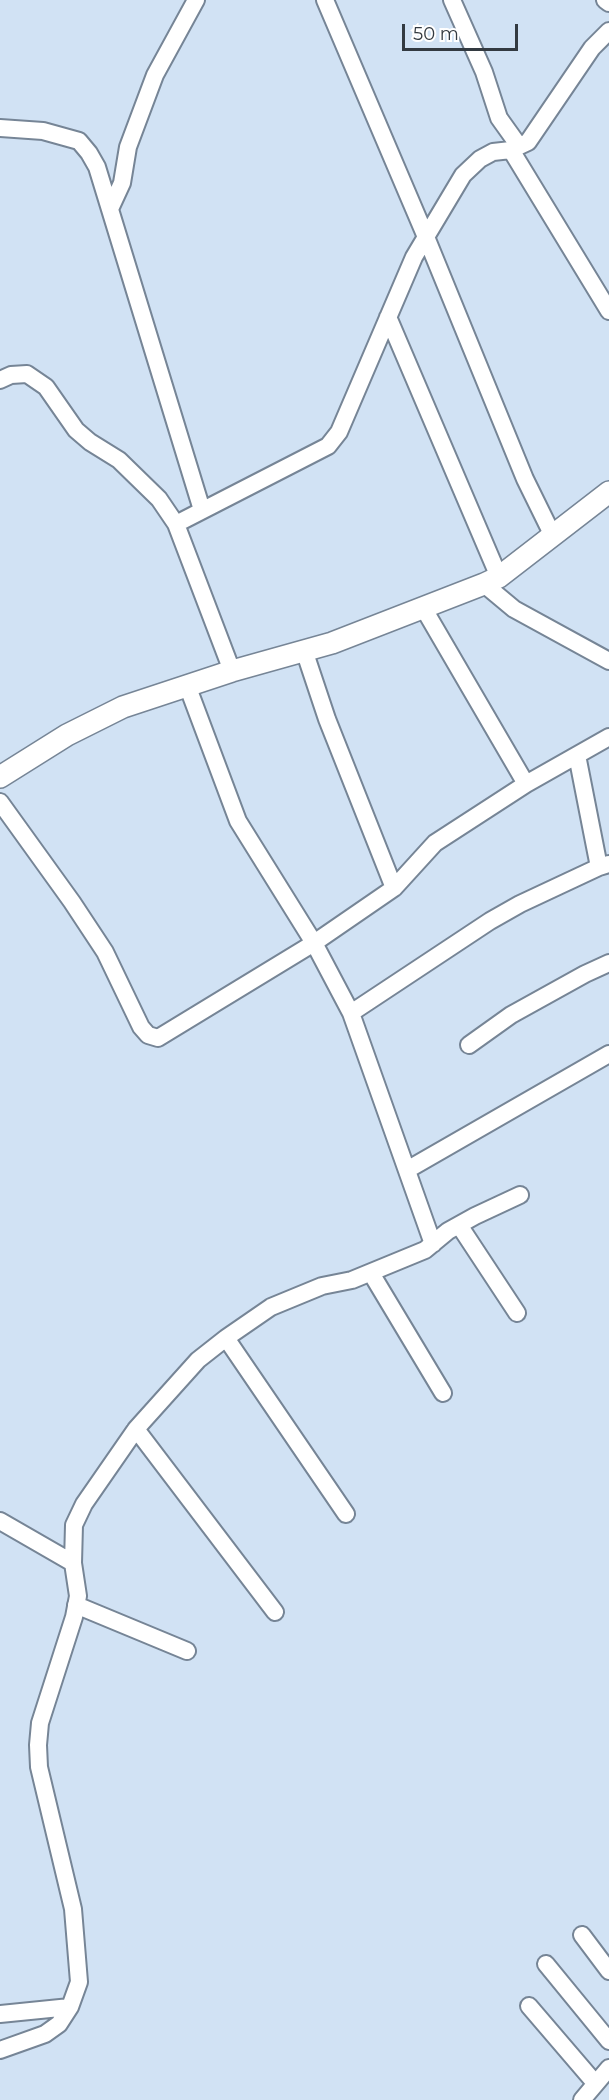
<!DOCTYPE html>
<style>
body{margin:0}
#map{position:relative;width:609px;height:2100px;overflow:hidden;background:#d1e2f4;font-family:Montserrat,sans-serif}
canvas{display:block}
.scale{position:absolute;left:402px;top:24px;width:116px;height:27px;box-sizing:border-box;border:3px solid #333a41;border-top:0;padding-left:8px;font-size:18px;line-height:21px;white-space:nowrap;color:#333a41;-webkit-text-stroke:4px #fff;paint-order:stroke}
</style>
<div id="map">
<canvas width="609" height="2100"></canvas>
<div class="scale">50 m</div>
</div>
<script>
const c = document.querySelector('canvas').getContext('2d');
c.lineJoin = 'round';
function shape(rows) {
  const path = new Path2D();
  for (const r of rows) {
    path.moveTo(r[0], r[1]);
    for (let i = 2; i < r.length; i += 2) path.lineTo(r[i], r[i + 1]);
  }
  return path;
}
function strokePath(path, color, width, dash) {
  c.strokeStyle = color;
  c.lineWidth = width;
  c.lineCap = dash ? 'butt' : 'round';
  c.setLineDash(dash || []);
  c.stroke(path);
}
const minor = shape([
 [325,0,426,237,525,479,553,536],
 [452,0,484,72,499,118,519,146],
 [605,0,609,3],
 [0,128,43,131,79,141,89,153,97,167,202,510],
 [511,150,609,311],
 [110,209,122,183,128,147,155,75,196,0],
 [388,317,499,577],
 [0,380,11,375,27,374,46,387,76,430,90,442,119,460,159,499,176,524,232,671],
 [176,524,328,446,339,432,414,257,463,175,480,159,493,152,511,150,528,142,592,48,609,31],
 [484,584,514,609,609,661],
 [424,609,526,784],
 [304,650,327,719,394,888],
 [187,685,238,821,314,943,351,1013,433,1244],
 [577,755,599,867],
 [0,802,72,902,105,952,141,1027,148,1035,158,1038,314,943,394,888,435,843,526,784,609,737],
 [351,1013,490,921,520,904,599,867,609,864],
 [469,1045,511,1015,585,974,609,963],
 [407,1170,609,1054],
 [459,1225,517,1313],
 [371,1273,443,1393],
 [226,1338,346,1514],
 [136,1429,275,1612],
 [0,1521,73,1563],
 [76,1605,187,1651],
 [582,1935,609,1971],
 [546,1964,609,2041],
 [529,2006,595,2083],
 [0,2014,70,2007],
 [0,2050,45,2034,59,2024,70,2007,79,1982,73,1909,39,1767,38,1745,40,1723,74,1617,78,1596,73,1563,74,1525,84,1504,136,1429,198,1360,226,1338,271,1307,322,1286,352,1280,425,1250,448,1231,475,1216,520,1195],
 [582,2100,609,2068]
]);
const major = shape([
 [0,777,67,735,123,707,232,671,332,643,484,584,499,577,609,492]
]);
strokePath(minor, '#768596', 20);
strokePath(major, '#768596', 24);
strokePath(minor, '#fff', 16);
strokePath(major, '#fff', 21);
</script>
